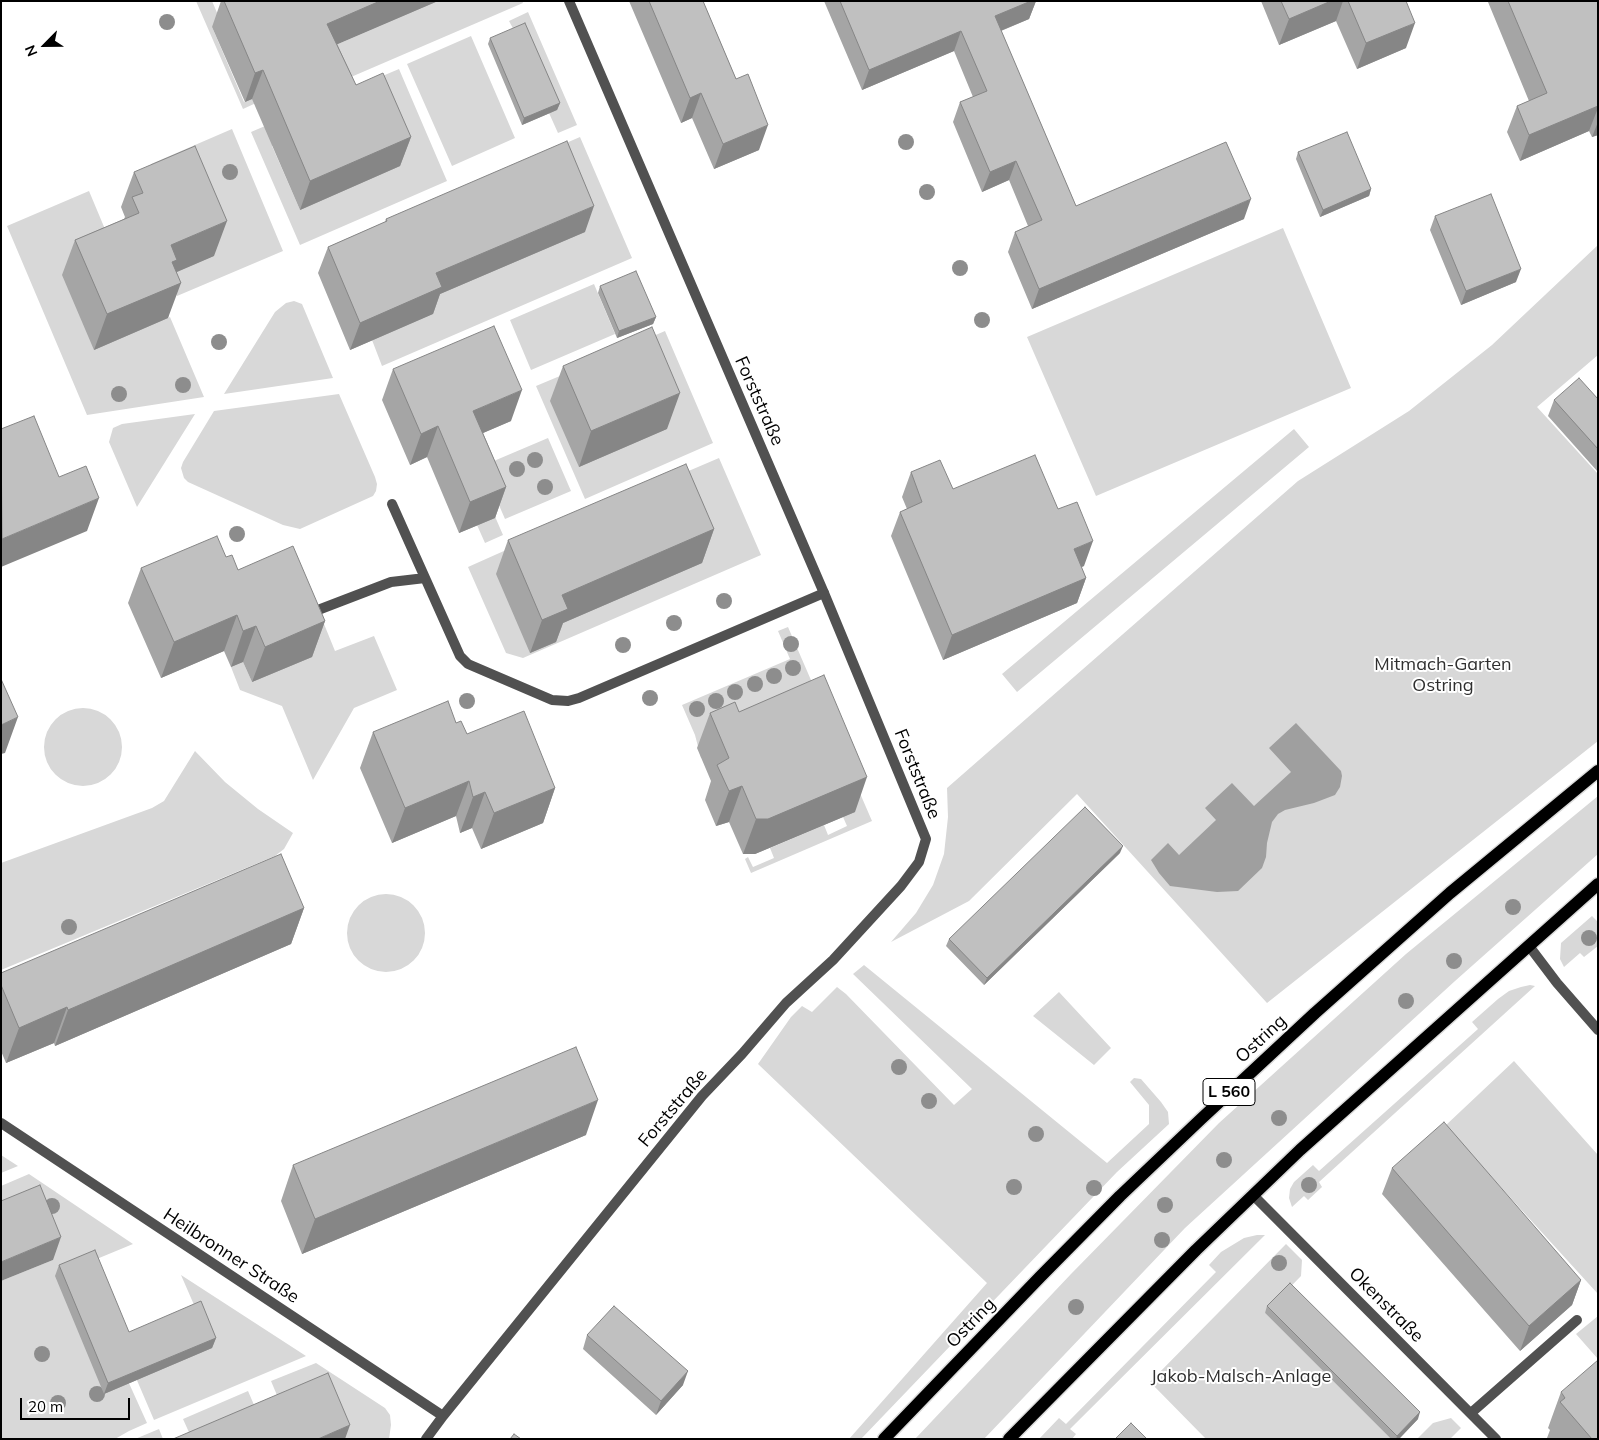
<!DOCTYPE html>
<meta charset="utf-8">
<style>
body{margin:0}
#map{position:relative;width:1599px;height:1440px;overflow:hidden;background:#fff;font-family:Mulish,sans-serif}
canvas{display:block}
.frame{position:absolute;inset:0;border:2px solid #000;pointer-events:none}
.north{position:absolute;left:20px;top:20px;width:50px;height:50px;-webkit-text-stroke:4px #fff;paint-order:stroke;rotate:247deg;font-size:14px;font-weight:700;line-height:20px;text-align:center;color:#000}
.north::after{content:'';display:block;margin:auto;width:18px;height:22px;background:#000;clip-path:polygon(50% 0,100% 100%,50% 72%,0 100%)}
.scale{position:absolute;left:20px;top:1398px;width:110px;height:22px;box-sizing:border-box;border:2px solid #000;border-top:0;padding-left:6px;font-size:15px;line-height:18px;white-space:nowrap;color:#000;-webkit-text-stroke:4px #fff;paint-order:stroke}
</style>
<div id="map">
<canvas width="1599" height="1440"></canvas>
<div class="frame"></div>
<div class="north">N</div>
<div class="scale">20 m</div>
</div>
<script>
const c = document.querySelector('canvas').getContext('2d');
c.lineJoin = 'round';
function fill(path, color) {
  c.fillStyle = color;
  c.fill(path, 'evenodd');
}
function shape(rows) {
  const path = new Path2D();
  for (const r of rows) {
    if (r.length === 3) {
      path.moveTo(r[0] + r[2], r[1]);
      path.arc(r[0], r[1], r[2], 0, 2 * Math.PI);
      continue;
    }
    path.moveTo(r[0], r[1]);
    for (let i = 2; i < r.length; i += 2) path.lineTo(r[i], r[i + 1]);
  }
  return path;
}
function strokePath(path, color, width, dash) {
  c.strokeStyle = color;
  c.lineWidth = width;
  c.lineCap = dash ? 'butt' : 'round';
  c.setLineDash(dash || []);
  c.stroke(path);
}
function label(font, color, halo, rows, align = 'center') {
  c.font = font + ' Mulish,sans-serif';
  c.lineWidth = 4;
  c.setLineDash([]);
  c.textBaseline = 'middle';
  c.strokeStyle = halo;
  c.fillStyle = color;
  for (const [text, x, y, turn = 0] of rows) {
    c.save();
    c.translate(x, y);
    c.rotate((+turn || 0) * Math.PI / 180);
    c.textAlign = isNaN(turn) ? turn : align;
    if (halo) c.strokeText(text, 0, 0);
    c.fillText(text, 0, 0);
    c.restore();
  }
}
fill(shape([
 [196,1,212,1,221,22,212,27,244,102,254,98,256,103,243,109],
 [437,1,522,1,523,3,272,111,317,53],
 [528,12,577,125,558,133,549,113,557,110,509,21],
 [471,36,515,138,452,166,407,64],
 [399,69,447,181,300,245,251,132,300,111,272,146,300,210,328,99],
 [232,129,283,251,177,296,175,291,153,282,214,256,162,190,151,164],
 [580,137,632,258,382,366,372,340,433,314,427,300,522,162],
 [89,191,115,253,94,349,170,317,204,397,87,415,7,226],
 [1283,228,1351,388,1096,496,1027,337],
 [1598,245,1598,355,1537,407,1598,474,1598,741,1267,1003,1077,794,969,901,891,942,916,913,933,885,944,854,948,817,947,788,1298,481,1409,411,1492,345],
 [594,284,615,334,531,370,510,320],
 [294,301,302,304,333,378,224,394,275,312,286,303],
 [665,331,713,443,585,499,536,386,579,368,579,466,667,429,607,356],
 [339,394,375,477,377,484,376,491,373,496,300,529,283,525,188,482,184,478,181,468,183,462,214,411],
 [195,414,137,507,109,442,113,428,122,424],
 [1294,429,1309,447,1017,692,1002,674],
 [548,438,571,491,505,519,482,466],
 [719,458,761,555,523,658,506,653,468,567,524,542,550,628,637,493],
 [474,468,503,535,485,543,477,525,494,517],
 [324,624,335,651,374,636,397,690,354,708,313,780,282,706,240,690,231,667,243,662,252,682,320,626],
 [788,627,872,821,751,873,745,859,748,857,753,867,774,858,770,848,824,825,828,835,847,826,843,817,705,756,701,758,695,735,682,705,790,659,778,631],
 [83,747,39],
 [195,751,225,782,258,809,293,833,284,849,275,856,1,970,1,863,152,808,164,801],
 [1598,796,1598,854,1455,981,1185,1228,984,1439,915,1439,1071,1274,1219,1123,1406,954],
 [386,933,39],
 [1592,916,1598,922,1598,946,1584,957,1580,953,1564,967,1560,959,1561,943],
 [864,965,1107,1163,1149,1124,1149,1105,1130,1082,1134,1078,1141,1079,1161,1102,1168,1112,1169,1124,1117,1172,861,1439,849,1439,987,1283,758,1064,791,1017,802,1006,812,1012,837,987,846,994,954,1105,972,1089,853,974],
 [1530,985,1535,986,1319,1182,1322,1187,1308,1200,1304,1196,1292,1207,1289,1198,1290,1189,1294,1182,1313,1165,1319,1171,1478,1029,1472,1022,1498,999,1509,991,1521,987],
 [1059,992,1111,1048,1094,1065,1033,1016],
 [1514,1061,1598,1155,1598,1294,1445,1126],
 [1,1155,18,1166,1,1173],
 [29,1174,133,1244,58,1275,128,1381,147,1423,129,1431,115,1439,1,1439,1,1281,53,1260,1,1221,1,1186],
 [1257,1235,1265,1235,1070,1429,1076,1434,1072,1439,1039,1439,1059,1418,1066,1424,1216,1272,1209,1265,1221,1252,1244,1238],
 [1286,1244,1302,1260,1301,1276,1265,1313,1391,1439,1206,1439,1150,1382],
 [181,1275,306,1356,154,1420,136,1378,198,1314],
 [1598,1316,1598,1359,1576,1334],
 [316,1363,385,1408,390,1415,391,1425,389,1439,338,1439,284,1412,271,1381],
 [248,1391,261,1421,192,1439,183,1419],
 [1451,1418,1461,1428,1450,1439,1417,1439,1433,1423],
 [159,1429,163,1439,135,1439]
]), '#d8d8d8');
fill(shape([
 [1296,723,1341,771,1342,776,1340,787,1335,795,1314,803,1285,810,1278,814,1272,822,1267,843,1266,857,1262,868,1238,891,1217,892,1170,886,1159,873,1151,860,1168,843,1179,855,1216,820,1205,808,1232,783,1254,806,1291,772,1269,748]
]), '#9f9f9f');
const primary = shape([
 [884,1439,1040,1277,1120,1196,1201,1119,1315,1013,1450,893,1598,771],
 [1009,1439,1196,1250,1300,1150,1598,884]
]);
strokePath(primary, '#dbdbdb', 15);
strokePath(shape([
 [392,504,460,656,468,664,552,700,568,701,579,698,824,593],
 [318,610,391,582,425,578],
 [1471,1413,1577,1320]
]), '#515151', 10);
strokePath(shape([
 [1529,946,1557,983,1598,1030],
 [1,1123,443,1416],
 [1253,1195,1496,1439],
 [426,1439,443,1416,702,1096,742,1054,786,1003,833,960,901,886,919,862,926,839,824,593,569,1]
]), '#515151', 10);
strokePath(primary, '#000', 12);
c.fillStyle = '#8d8d8d';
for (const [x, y] of [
 [167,22],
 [906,142],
 [230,172],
 [927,192],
 [960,268],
 [982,320],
 [219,342],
 [183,385],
 [119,394],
 [535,460],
 [517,469],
 [545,487],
 [237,534],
 [724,601],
 [674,623],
 [791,644],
 [623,645],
 [793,668],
 [774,676],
 [755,684],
 [735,692],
 [650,698],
 [467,701],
 [716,701],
 [697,709],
 [1513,907],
 [69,927],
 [1589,938],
 [1454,961],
 [1406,1001],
 [899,1067],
 [929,1101],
 [1279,1118],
 [1036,1134],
 [1224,1160],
 [1309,1185],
 [1014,1187],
 [1094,1188],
 [1165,1205],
 [52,1206],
 [1162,1240],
 [1279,1263],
 [1076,1307],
 [42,1354],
 [97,1394],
 [58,1403]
]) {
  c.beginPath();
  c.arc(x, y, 8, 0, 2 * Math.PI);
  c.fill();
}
fill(shape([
 [221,1,438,1,337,44,356,85,411,137,400,166,300,210,252,99,245,102,212,27],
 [629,1,703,1,736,79,759,150,714,169,692,118,681,123],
 [824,1,1036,1,1029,19,1001,31,1076,206,1244,219,1032,309,1008,252,1015,232,1028,226,1009,180,982,192,953,122,960,102,973,97,954,51,862,90],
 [1261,1,1406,1,1406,48,1357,69,1336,21,1279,45],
 [1488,1,1598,1,1598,135,1592,137,1589,131,1520,161,1507,132,1517,106,1529,101,1488,2],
 [490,38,560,103,557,110,522,125,488,44],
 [1298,152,1371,189,1369,196,1320,217,1296,159],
 [134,172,214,256,177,272,168,318,94,350,62,275,75,240,124,219,125,217,121,207],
 [1435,216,1516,282,1461,305,1430,230],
 [386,219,585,232,440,294,433,314,350,350,318,273,328,247,385,222],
 [600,286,656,317,653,324,617,338,598,293],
 [563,366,667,429,579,467,550,401],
 [393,369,511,421,483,433,506,487,495,518,459,533,427,457,410,465,382,400],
 [1598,399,1598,472,1548,416,1554,400],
 [911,472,953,489,1058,509,1084,566,1081,567,1086,578,1077,603,943,660,891,536,900,512,907,509,902,497],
 [714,529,702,563,563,623,556,642,530,653,496,574,508,540],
 [226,557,238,570,325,621,312,657,252,682,243,662,231,667,224,651,161,678,128,603,141,568],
 [739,712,855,812,755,854,743,854,729,822,716,826,705,800,711,781,697,748,710,713],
 [456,723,467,734,555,788,543,823,481,849,472,828,460,833,456,816,392,843,360,768,373,732],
 [1120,853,984,985,946,946,949,939],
 [304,908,291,944,55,1046,54,1043,6,1063,1,1051,1,973],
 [586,1135,302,1254,281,1201,293,1165],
 [1392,1168,1581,1280,1572,1305,1520,1351,1382,1194],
 [59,1265,129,1332,216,1338,212,1348,104,1394,55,1276],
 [1267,1306,1418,1419,1399,1439,1391,1439,1265,1313],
 [587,1335,683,1385,656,1415,583,1349],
 [1561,1392,1598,1439,1548,1439,1547,1438,1550,1430,1548,1428]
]), '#a5a5a5');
fill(shape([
 [380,1,438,1,317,53,327,24],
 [1031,1,1036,1,1029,19,988,36,995,16],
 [1331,1,1343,1,1336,21,1279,45,1289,19],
 [1415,23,1406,48,1357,69,1366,43],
 [961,31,954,51,862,90,869,70],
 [263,70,252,99,245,102,255,73],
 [701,93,692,118,681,123,690,98],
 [560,103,557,110,522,125,524,118],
 [1598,106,1598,108,1589,131,1520,161,1529,135],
 [1598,122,1598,135,1592,137],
 [768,125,759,150,714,169,723,144],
 [411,137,400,166,300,210,310,181],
 [1016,161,1009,180,982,192,990,172],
 [1371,189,1369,196,1320,217,1323,210],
 [1251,199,1244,219,1032,309,1039,289],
 [594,206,585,232,440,294,433,314,350,350,360,323,436,273],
 [227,221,214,256,172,274,181,283,168,318,94,350,107,314,171,245],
 [1521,269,1516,282,1461,305,1466,291],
 [656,317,653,324,617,338,619,331],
 [522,390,511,421,462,442,473,411],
 [680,393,667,429,579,467,591,431],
 [438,426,427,457,410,465,421,434],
 [506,487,495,518,459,533,470,502],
 [99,498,87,531,1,567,2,539],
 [714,529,702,563,563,623,556,642,530,653,542,620,562,595],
 [1093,541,1084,566,1065,574,1074,549],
 [1086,578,1077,603,943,660,952,635],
 [237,615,224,651,161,678,174,642],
 [325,621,312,657,252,682,265,647],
 [256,626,243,662,231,667,243,631],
 [18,717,5,753,1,754,1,725],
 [867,777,855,812,755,854,743,854,756,819],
 [469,781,456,816,392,843,405,808],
 [742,786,729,822,716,826,729,791],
 [555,788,543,823,481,849,494,813],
 [485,792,472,828,460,833,473,797],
 [1123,846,1120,853,984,985,987,978],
 [304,908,291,944,55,1046,68,1010],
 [67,1007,54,1043,6,1063,19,1028],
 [598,1100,586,1135,302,1254,315,1219],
 [61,1237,53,1260,1,1281,1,1262],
 [1581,1280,1572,1305,1520,1351,1529,1326],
 [216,1338,212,1348,104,1394,108,1383],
 [688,1371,683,1385,656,1415,661,1401],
 [1420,1412,1418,1419,1399,1439,1396,1439,1397,1436],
 [350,1425,345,1439,318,1439]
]), '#868686');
const building = shape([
 [224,1,380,1,327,24,356,85,383,73,411,137,310,181,263,70,255,73,224,1],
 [649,1,703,1,736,79,748,74,768,125,723,144,701,93,690,98,649,1],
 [840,1,1031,1,995,16,1076,206,1226,142,1251,199,1039,289,1015,232,1042,220,1016,161,990,172,960,102,987,91,961,31,869,70,840,1],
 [1281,1,1331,1,1289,19,1281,1],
 [1348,1,1406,1,1415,23,1366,43,1348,1],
 [1508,1,1598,1,1598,106,1529,135,1517,106,1547,93,1508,1],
 [525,23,560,103,524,118,490,38,525,23],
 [1347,132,1371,189,1323,210,1298,152,1347,132],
 [567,141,594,206,436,273,442,287,360,323,328,247,387,221,386,219,567,141],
 [195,146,227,221,171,245,177,260,172,262,181,283,107,314,75,240,139,213,132,197,143,193,134,172,195,146],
 [1491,194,1521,269,1466,291,1435,216,1491,194],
 [636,271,656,317,619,331,600,286,636,271],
 [494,326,522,390,473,411,506,487,470,502,438,426,421,434,393,369,494,326],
 [652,327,680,393,591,431,563,366,652,327],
 [1579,378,1598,399,1598,449,1554,400,1579,378],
 [34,416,59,477,86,466,99,498,2,539,1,429,34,416],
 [1035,455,1058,509,1077,502,1093,541,1074,549,1086,578,952,635,900,512,922,502,911,472,940,460,953,489,1035,455],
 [686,464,714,529,562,595,568,609,542,620,508,540,686,464],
 [217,536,226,557,232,555,238,570,293,546,325,621,265,647,256,626,243,631,237,615,174,642,141,568,217,536],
 [824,675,867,777,768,819,756,819,742,786,729,791,717,765,729,758,710,713,735,702,739,712,824,675],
 [1,679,18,717,1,725,1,679],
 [448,701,456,723,461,721,467,734,524,711,555,788,494,813,485,792,473,797,469,781,405,808,373,732,448,701],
 [1085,807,1123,846,987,978,949,939,1085,807],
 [281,854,304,908,68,1010,67,1007,19,1028,1,985,1,973,281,854],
 [576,1047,598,1100,315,1219,293,1165,576,1047],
 [1444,1122,1581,1280,1529,1326,1392,1168,1444,1122],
 [40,1185,61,1237,1,1262,1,1201,40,1185],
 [95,1250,129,1332,201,1301,216,1338,108,1383,59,1265,95,1250],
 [1290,1283,1420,1412,1397,1436,1267,1306,1290,1283],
 [614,1306,688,1371,661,1401,587,1335,614,1306],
 [1598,1360,1598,1439,1592,1439,1560,1402,1565,1398,1561,1392,1598,1360],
 [328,1373,350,1425,318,1439,173,1439,328,1373],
 [1131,1423,1147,1439,1115,1439,1131,1423],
 [514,1434,521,1439,510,1439,514,1434]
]);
fill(building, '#c0c0c0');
strokePath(building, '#868686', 1);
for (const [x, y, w] of [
 [1229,1092,52]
]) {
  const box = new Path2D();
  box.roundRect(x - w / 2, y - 13.5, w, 27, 4);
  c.fillStyle = '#fff';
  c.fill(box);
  strokePath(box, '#000', 1);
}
label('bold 16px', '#000', null, [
 ["L 560",1229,1092]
]);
label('18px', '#000', '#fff', [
 ["Forststraße",759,401,66],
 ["Forststraße",917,774,68],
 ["Ostring",1261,1039,-43],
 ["Forststraße",673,1108,-50],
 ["Heilbronner Straße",231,1256,33],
 ["Okenstraße",1386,1305,45],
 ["Ostring",971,1323,-46]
]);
label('18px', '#2f2f2f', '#fff', [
 ["Mitmach-Garten",1443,665],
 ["Ostring",1443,686],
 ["Jakob-Malsch-Anlage",1241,1377]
]);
</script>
